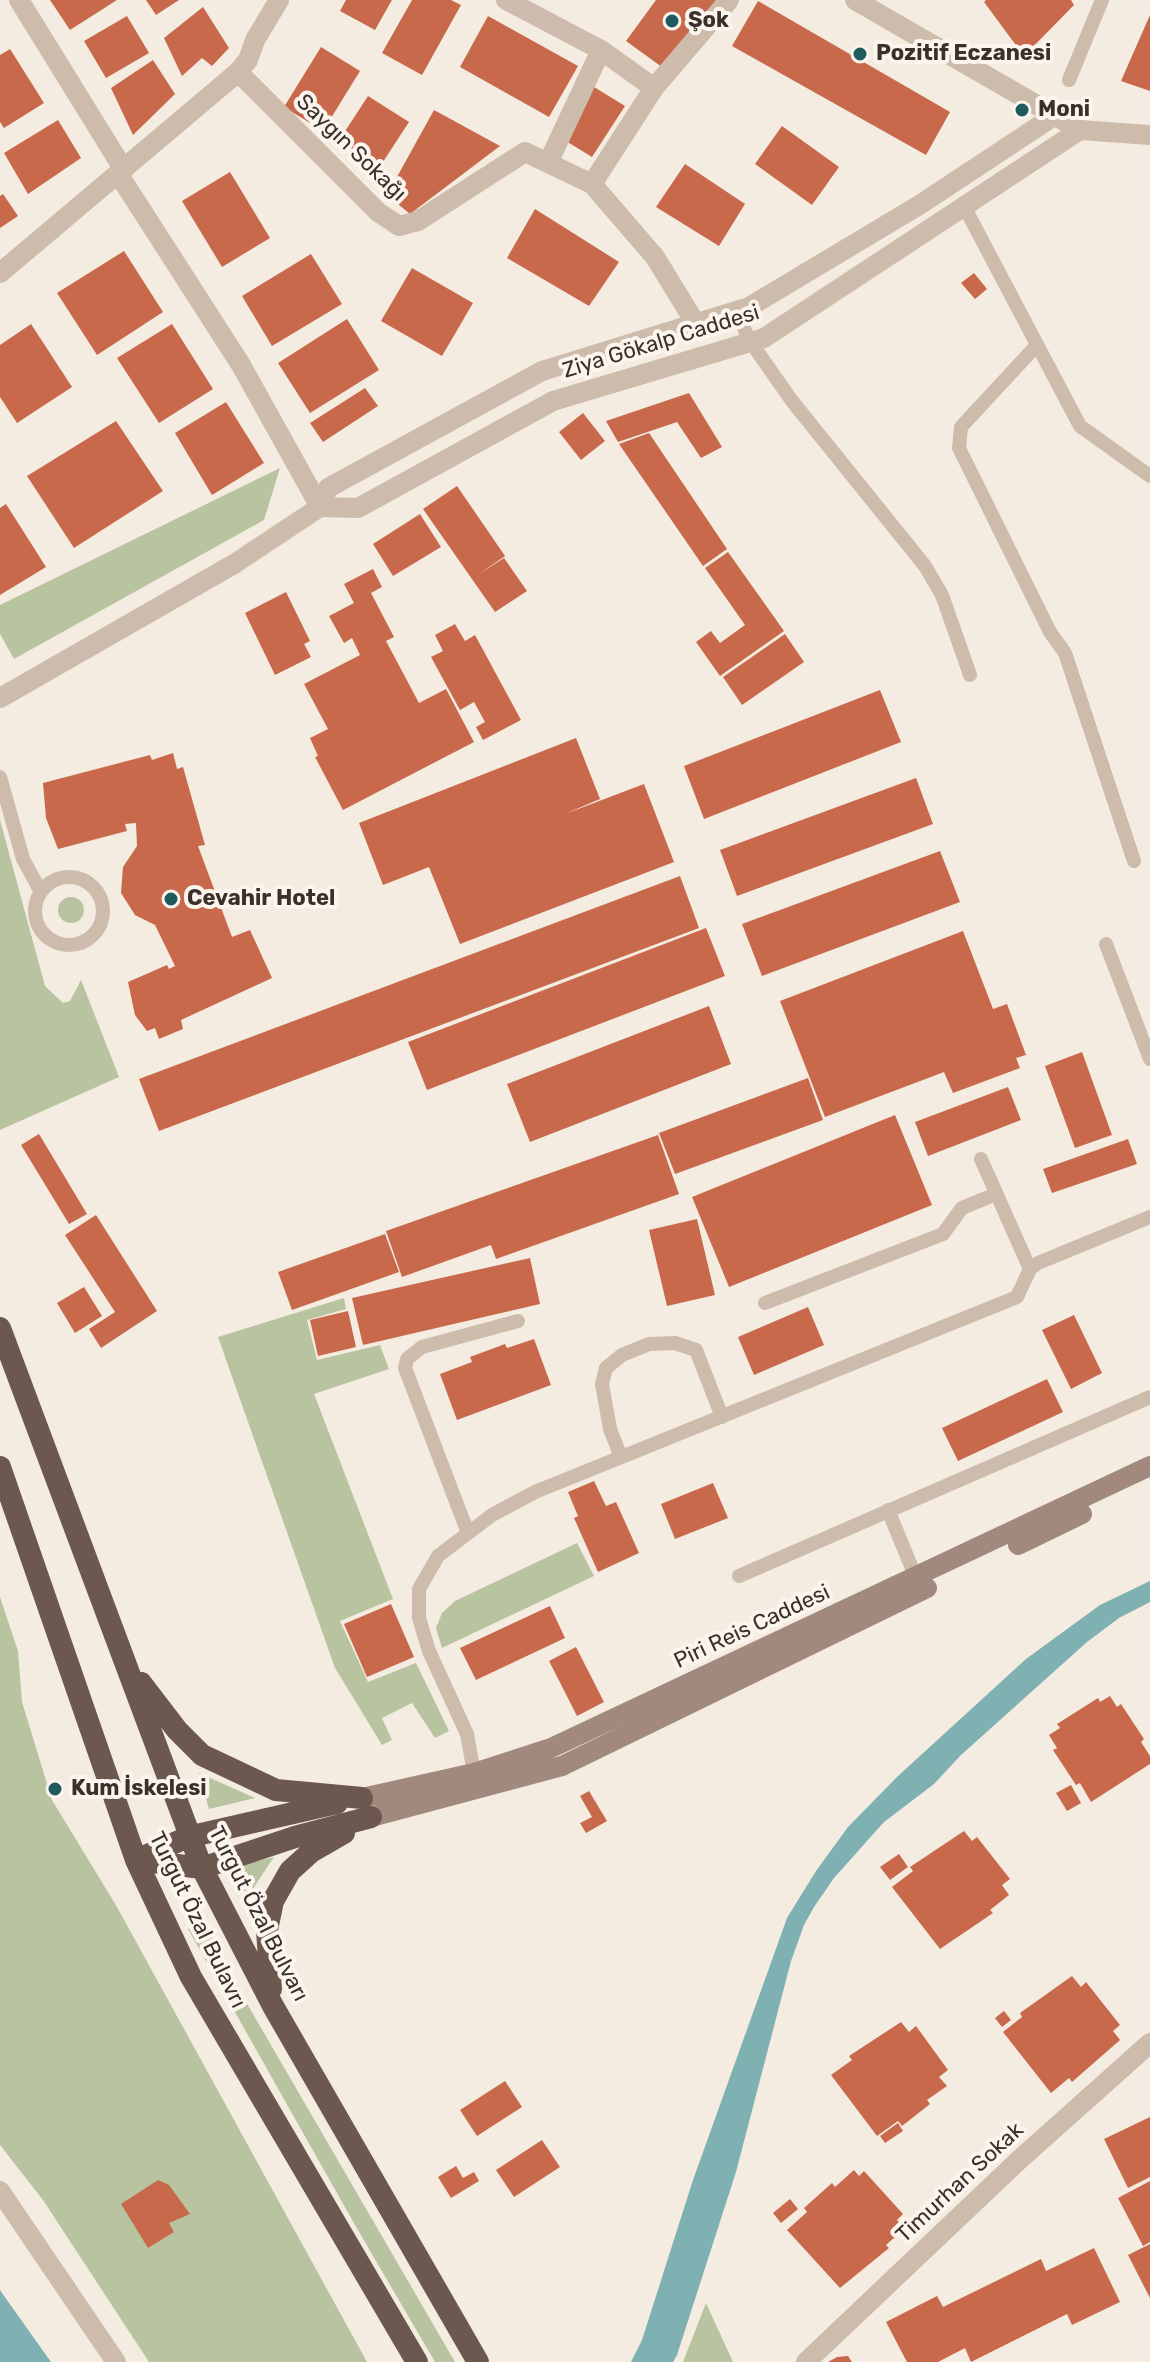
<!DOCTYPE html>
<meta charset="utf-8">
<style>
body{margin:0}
canvas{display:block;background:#f4ebe1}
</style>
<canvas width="1150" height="2362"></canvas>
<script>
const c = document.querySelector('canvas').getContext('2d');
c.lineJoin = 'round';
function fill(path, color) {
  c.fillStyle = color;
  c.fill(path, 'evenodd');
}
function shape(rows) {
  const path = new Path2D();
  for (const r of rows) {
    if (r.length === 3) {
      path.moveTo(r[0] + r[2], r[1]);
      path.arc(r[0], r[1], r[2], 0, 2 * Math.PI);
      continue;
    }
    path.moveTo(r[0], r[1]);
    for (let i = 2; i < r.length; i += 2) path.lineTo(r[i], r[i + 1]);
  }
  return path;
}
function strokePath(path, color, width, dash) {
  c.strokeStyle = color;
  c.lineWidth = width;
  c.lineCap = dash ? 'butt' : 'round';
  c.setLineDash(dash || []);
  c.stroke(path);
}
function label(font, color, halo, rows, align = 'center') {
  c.font = font + ' Rubik,sans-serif';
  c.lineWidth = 8;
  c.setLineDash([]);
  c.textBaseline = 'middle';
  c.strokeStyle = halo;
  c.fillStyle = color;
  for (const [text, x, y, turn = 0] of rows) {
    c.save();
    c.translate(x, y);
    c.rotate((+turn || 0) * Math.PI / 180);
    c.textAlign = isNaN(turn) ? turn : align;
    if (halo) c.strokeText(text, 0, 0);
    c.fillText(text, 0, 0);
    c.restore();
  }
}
fill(shape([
 [280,468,264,520,14,659,0,634,0,605],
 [0,820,45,986,63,1003,70,1001,81,980,119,1077,0,1130],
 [71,910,13],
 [344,1298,346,1309,307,1320,317,1360,380,1345,389,1369,314,1394,393,1599,340,1621,368,1682,416,1663,449,1731,435,1738,412,1703,382,1718,392,1740,382,1745,335,1668,218,1337],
 [577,1543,594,1576,442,1648,436,1628,442,1613,455,1601],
 [0,1597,18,1651,22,1702,52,1800,117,1907,367,2362,149,2362,43,2200,0,2145],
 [199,1773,255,1798,209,1809],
 [274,1857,254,1887,247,1906,229,1868],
 [205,1922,246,2002,455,2362,435,2362,355,2225,188,1929],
 [706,2303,733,2362,683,2362]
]), '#b8c4a0');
fill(shape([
 [1150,1581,1150,1602,1119,1618,1087,1642,961,1755,934,1784,884,1822,834,1878,814,1907,804,1925,791,1961,736,2172,677,2355,673,2362,631,2362,642,2340,693,2180,787,1918,816,1871,848,1827,898,1776,1026,1659,1100,1605],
 [0,2290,2,2293,51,2362,0,2362]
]), '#7fb0b2');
fill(shape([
 [50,0,117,0,70,30],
 [146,0,179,0,156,15],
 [346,0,392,0,375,30,340,11],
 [412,0,451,0,461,5,422,75,382,53],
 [656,0,718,0,666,70,626,41],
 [986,0,1071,0,1074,5,1024,56,984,2],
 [758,1,950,112,926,155,732,46],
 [203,7,229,48,212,66,202,58,182,76,164,38],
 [1150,15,1150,91,1121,81],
 [127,16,149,53,106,78,84,41],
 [488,16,578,66,549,117,460,67],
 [321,47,360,71,323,131,284,107],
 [10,49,44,103,4,128,0,122,0,55],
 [153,60,175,94,133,135,111,88],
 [594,87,625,106,592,157,561,138],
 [368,96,409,122,379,168,338,142],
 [434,110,500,146,410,214,387,195],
 [58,120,81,158,28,194,4,153],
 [782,126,839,167,812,205,755,164],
 [685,164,745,204,719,246,656,207],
 [230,172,270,238,222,267,182,201],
 [3,194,18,216,0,228,0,196],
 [535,209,619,262,589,306,507,258],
 [124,251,163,312,97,355,57,293],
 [311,254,342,304,272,346,242,296],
 [412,268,473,303,442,356,381,321],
 [974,273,987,289,975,299,961,283],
 [347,319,379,370,310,413,278,363],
 [31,324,72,387,17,423,0,397,0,345],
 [172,324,213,389,159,423,117,358],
 [365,388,378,406,323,442,310,423],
 [689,393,722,447,701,458,677,422,618,442,606,421],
 [226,402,264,463,212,495,175,433],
 [583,413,605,441,581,460,559,432],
 [116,421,163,491,74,548,27,476],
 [649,433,727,549,703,566,619,444],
 [457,486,505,556,479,574,504,558,527,591,495,612,423,509],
 [6,504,46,567,0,595,0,508],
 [420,514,441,547,393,576,373,544],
 [728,552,784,631,720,676,696,642,711,631,720,643,745,625,705,568],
 [373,569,382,587,371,593,394,637,386,641,419,703,446,689,474,742,343,810,315,757,318,756,310,738,328,729,304,684,360,655,352,638,344,643,329,616,354,603,344,584],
 [286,592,310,641,304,644,311,657,275,675,245,613],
 [455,624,465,641,475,635,521,720,483,740,476,727,485,722,474,702,460,710,431,657,443,651,435,635],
 [785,634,804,662,742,705,723,677],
 [880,690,901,742,704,819,684,766],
 [576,738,600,799,565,814,644,784,674,862,460,944,429,867,383,885,359,823],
 [173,753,177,769,183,767,205,845,198,846,232,937,250,930,272,978,181,1020,183,1029,159,1039,155,1028,147,1031,135,1015,128,982,167,965,169,969,175,966,155,925,135,915,121,893,123,867,137,846,136,823,125,824,127,831,58,849,46,818,43,783,150,755,152,760],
 [916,778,933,824,737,896,720,850],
 [940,851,960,902,762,976,742,924],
 [680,876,699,928,159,1131,139,1079],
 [706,928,725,976,427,1090,408,1042],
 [963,931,993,1009,1007,1004,1026,1055,1016,1058,1020,1068,953,1093,944,1072,825,1117,780,1001],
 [709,1006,731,1064,530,1142,507,1084],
 [1082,1052,1112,1135,1075,1148,1045,1066],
 [808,1078,823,1120,675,1174,659,1133],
 [1008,1087,1021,1120,928,1156,915,1122],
 [895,1115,932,1205,729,1287,692,1197],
 [39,1134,87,1214,69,1224,21,1145],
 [658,1135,679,1194,496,1259,491,1245,402,1277,386,1231],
 [1128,1139,1137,1164,1052,1193,1043,1169],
 [96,1215,157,1311,101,1348,89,1329,115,1312,65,1235],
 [697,1219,715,1295,667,1306,649,1230],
 [385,1234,399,1272,292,1310,278,1272],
 [530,1258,540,1304,363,1345,352,1298],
 [84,1287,102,1316,75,1333,57,1303],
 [808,1307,824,1345,754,1375,738,1337],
 [348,1311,356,1347,318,1356,310,1320],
 [1074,1315,1102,1373,1071,1389,1042,1330],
 [534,1339,551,1385,457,1420,440,1374,472,1362,470,1357,505,1344,507,1348],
 [1047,1379,1063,1412,958,1461,942,1428],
 [594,1481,606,1506,616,1502,639,1553,598,1572,574,1518,578,1516,568,1492],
 [713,1483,728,1518,675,1539,661,1504],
 [391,1604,414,1657,367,1677,344,1624],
 [550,1606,565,1638,476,1680,460,1648],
 [576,1647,604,1702,577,1716,549,1661],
 [1110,1696,1117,1707,1121,1704,1144,1739,1141,1742,1150,1756,1150,1764,1091,1802,1080,1783,1076,1785,1053,1750,1057,1748,1049,1735,1060,1728,1057,1724,1098,1698,1100,1702],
 [1071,1785,1081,1803,1067,1811,1056,1793],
 [589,1791,607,1821,586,1833,580,1823,592,1817,580,1796],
 [964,1831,972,1841,977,1837,1010,1879,1002,1885,1009,1895,990,1910,993,1913,940,1949,892,1887,913,1871,910,1867],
 [899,1854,908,1867,890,1880,880,1867],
 [1072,1976,1081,1987,1086,1982,1120,2025,1113,2031,1120,2040,1072,2082,1069,2078,1051,2093,1003,2032,1022,2017,1020,2013],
 [1004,2011,1011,2020,1002,2027,995,2018],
 [901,2022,909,2032,916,2026,948,2070,939,2077,947,2086,927,2100,930,2104,902,2126,898,2121,877,2136,831,2075,852,2060,849,2056],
 [505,2081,522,2107,477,2136,460,2110],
 [1150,2117,1150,2177,1128,2188,1104,2139],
 [898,2123,903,2131,885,2143,880,2136],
 [542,2140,560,2167,514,2197,496,2170],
 [456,2166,463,2178,474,2172,479,2181,451,2198,438,2177],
 [854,2170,859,2176,864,2171,903,2214,897,2220,904,2229,886,2245,889,2248,840,2288,787,2230,807,2212,804,2208,832,2183,835,2187],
 [158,2180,169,2185,190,2214,169,2223,174,2232,148,2248,121,2204],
 [1150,2181,1150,2242,1143,2246,1118,2198],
 [790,2199,798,2209,781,2223,773,2213],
 [1150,2244,1150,2298,1128,2255],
 [1094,2248,1120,2302,1072,2325,1067,2314,971,2362,965,2348,938,2362,907,2362,886,2322,937,2296,943,2307,1041,2259,1046,2271],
 [848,2356,852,2362,828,2362,837,2357]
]), '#c8694b');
strokePath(shape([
 [1069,80,1102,0],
 [965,208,1080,426,1150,476],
 [736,311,750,341,792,401,925,566,942,595,970,675],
 [1037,345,961,427,959,448,1050,632,1065,653,1134,861],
 [0,777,23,859,41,892],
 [69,911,34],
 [1106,944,1150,1059],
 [981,1159,1030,1269],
 [765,1303,943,1234,962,1208,996,1194],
 [621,1457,610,1429,602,1384,606,1368,622,1355,649,1344,675,1343,696,1350,722,1417],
 [888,1510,916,1578],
 [468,1533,405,1368,407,1359,422,1347,518,1321],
 [739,1576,1150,1397],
 [474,1773,467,1734,429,1651,419,1618,419,1589,438,1556,492,1515,535,1492,1017,1297,1030,1269,1038,1263,1150,1217]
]), '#cdbbac', 14);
strokePath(shape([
 [0,2191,116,2362]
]), '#cdbbac', 20);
strokePath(shape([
 [19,0,124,170],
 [506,0,601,50],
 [238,72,378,212,399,226,418,221,525,152,548,163,601,50,654,88,729,0],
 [548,163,592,184,655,257,696,324],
 [119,175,241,365,320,507],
 [592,184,654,88],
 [806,2362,1018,2161,1150,2043]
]), '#cdbbac', 20);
strokePath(shape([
 [855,0,1080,130,1150,135],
 [0,273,238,72,248,60,255,40,279,0],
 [320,507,358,508,553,401,764,338,1080,130],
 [0,698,234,564,320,507,328,488,542,371,749,307,921,204,1054,116]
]), '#cdbbac', 20);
strokePath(shape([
 [1018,1545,1082,1514],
 [362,1798,474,1773,551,1748,1150,1466],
 [371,1817,562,1766,927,1588]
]), '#a18a7d', 20);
strokePath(shape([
 [0,1328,202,1868,273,2006,478,2362],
 [0,1467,136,1860,191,1977,417,2362],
 [141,1683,177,1730,202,1755,276,1790,362,1798],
 [136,1860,202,1868,295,1837,371,1817],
 [136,1860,188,1837,337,1803],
 [271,1989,267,1930,273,1901,290,1871,311,1852,344,1833]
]), '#6c584f', 22);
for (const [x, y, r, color] of [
 [672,21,8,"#1f5a5e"],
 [860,54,8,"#1f5a5e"],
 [1022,110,8,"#1f5a5e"],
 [171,899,8,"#1f5a5e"],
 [55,1789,8,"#1f5a5e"]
]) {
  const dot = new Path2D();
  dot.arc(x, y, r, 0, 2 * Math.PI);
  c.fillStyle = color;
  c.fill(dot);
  strokePath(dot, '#fbf5ee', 3);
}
label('bold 22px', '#3b302b', '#fbf5ee', [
 ["Şok",688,21],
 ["Pozitif Eczanesi",876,54],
 ["Moni",1038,110],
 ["Cevahir Hotel",187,899],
 ["Kum İskelesi",71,1789]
], 'left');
label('22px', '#3b302b', '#fbf5ee', [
 ["Saygın Sokağı",351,148,44],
 ["Ziya Gökalp Caddesi",661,342,-17],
 ["Piri Reis Caddesi",752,1627,-25],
 ["Turgut Özal Bulvarı",258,1914,63],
 ["Turgut Özal Bulavrı",197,1920,64],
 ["Timurhan Sokak",960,2183,-43]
]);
</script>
